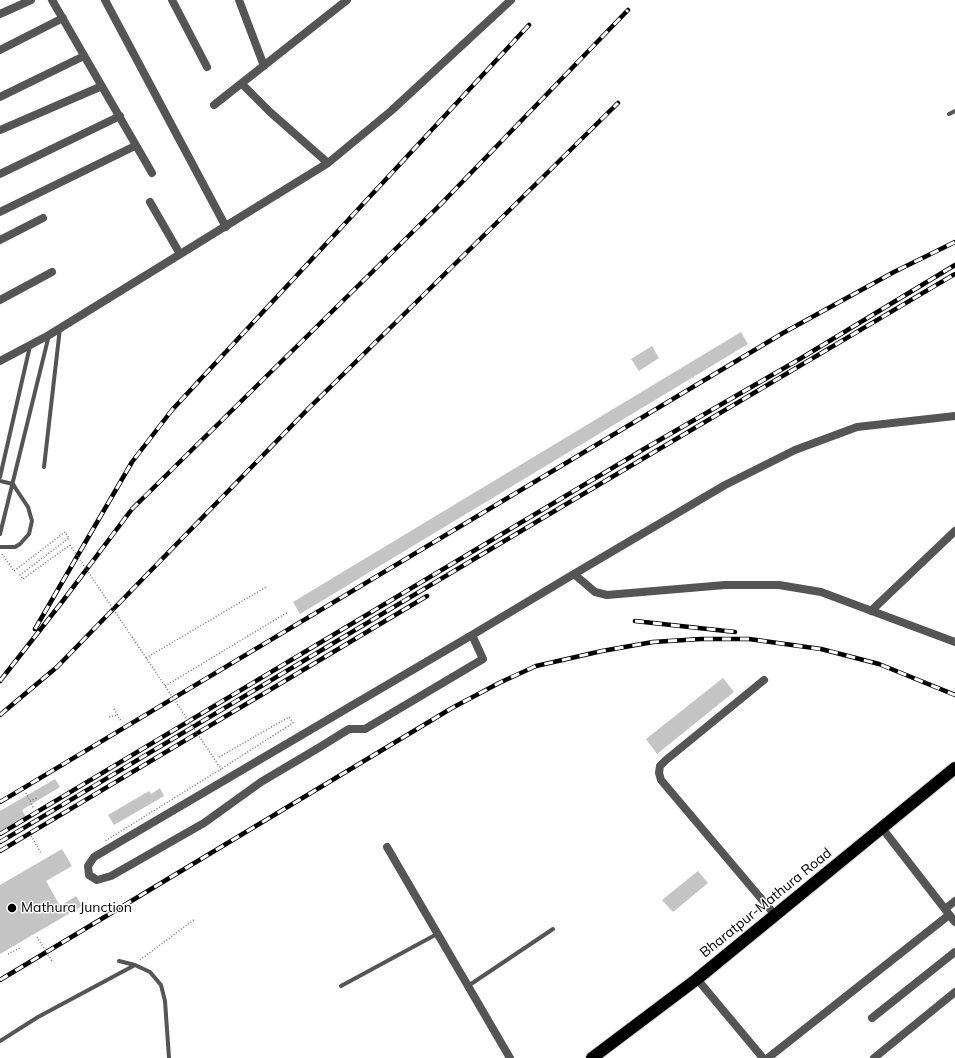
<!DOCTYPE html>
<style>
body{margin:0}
canvas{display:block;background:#fff}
</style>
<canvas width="955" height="1058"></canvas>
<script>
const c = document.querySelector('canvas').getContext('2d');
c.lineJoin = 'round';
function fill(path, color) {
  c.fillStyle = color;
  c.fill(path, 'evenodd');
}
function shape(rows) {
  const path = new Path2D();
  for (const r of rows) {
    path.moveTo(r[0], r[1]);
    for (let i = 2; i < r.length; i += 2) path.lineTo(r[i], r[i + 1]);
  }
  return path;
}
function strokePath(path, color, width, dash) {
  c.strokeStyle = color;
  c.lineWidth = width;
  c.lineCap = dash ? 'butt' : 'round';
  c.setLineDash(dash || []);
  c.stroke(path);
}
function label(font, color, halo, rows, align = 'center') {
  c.font = font + ' Mulish,sans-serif';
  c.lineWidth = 3;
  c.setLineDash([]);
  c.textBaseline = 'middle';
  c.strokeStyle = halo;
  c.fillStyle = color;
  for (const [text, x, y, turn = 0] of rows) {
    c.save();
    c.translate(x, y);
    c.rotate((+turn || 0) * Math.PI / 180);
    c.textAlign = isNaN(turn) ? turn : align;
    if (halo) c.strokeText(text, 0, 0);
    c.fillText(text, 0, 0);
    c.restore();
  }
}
fill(shape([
 [741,332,748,344,300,614,293,602],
 [652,346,659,358,639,371,631,359],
 [723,678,734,692,657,754,646,739],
 [55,779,60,787,22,810,26,817,0,832,0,811],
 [160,788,164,796,114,825,108,815,149,791,151,794],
 [62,849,72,866,46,881,60,906,76,896,82,906,0,954,0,885],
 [698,871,708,883,673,912,662,900]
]), '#c4c4c4');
const highway = shape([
 [592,1058,697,979,955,768]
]);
strokePath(highway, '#dbdbdb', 14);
strokePath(shape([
 [2,554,14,571,65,532,69,538,20,575,23,579,70,545],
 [146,658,266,587],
 [165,686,288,612],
 [114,709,121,721],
 [109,717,118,715],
 [219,757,289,717,293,723,221,769],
 [26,793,34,809],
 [30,801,37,798],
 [31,836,41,853],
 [8,954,20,948],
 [140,960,195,919]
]), '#777', 1.5, [1, 2]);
strokePath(shape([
 [949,114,955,111],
 [44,467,60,328],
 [0,477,30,346],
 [0,481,13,484,16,489,28,507,32,521,29,534,20,544,15,547,0,547],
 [0,534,49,335],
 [119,961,135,965,150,972,161,985,165,1001,169,1058],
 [341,986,437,934],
 [468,986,553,929],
 [0,1041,38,1017,135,965]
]), '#555', 4);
strokePath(shape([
 [52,0,152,173],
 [105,0,226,227],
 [172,0,207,67],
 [239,0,264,66],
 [0,14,31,0],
 [0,50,63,18],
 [242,84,270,112,328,163],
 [0,97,84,56],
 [214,105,347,0],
 [0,130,102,86],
 [0,174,120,116],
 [150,202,180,254],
 [0,212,135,146],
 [0,240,43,218],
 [0,300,52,272],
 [0,361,49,335,328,163,391,111,511,0],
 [574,574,595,592,607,595,725,585,779,585,821,592,955,642],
 [871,611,955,531],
 [472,635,483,659,365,729,349,729,320,747,261,782,204,823,111,876,97,880,89,875,88,866,94,857,472,635,574,574,725,485,795,450,857,427,955,416],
 [764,680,666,760,660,766,659,773,661,780,775,915],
 [882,828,955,922],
 [387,847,510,1058],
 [945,909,955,901],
 [697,979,763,1058],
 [872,1018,955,952],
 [768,1058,949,915],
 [874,1058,955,992]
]), '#555', 8);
strokePath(highway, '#000', 12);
const rail = shape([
 [635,621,735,632],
 [35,629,132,462,172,410,529,25],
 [0,681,62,602,132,509,441,204,628,10],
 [0,715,57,667,308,409,618,103],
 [0,802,783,333,894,272,955,242],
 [0,834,644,449,798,360,955,265],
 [0,842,563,506,955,274],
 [0,851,427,596],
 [0,980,452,708,499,683,536,666,602,651,653,642,701,639,749,639,821,649,879,664,955,695]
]);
strokePath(rail, '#000', 4.5);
strokePath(rail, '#fff', 3, [9]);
strokePath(shape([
 [70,545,221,769,105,841],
 [37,937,52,961]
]), '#777', 1.5, [1, 2]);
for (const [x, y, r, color] of [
 [12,908,5,"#000"]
]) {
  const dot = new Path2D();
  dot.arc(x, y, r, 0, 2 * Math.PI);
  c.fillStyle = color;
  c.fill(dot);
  strokePath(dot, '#fff', 1.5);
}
label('14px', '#000', '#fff', [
 ["Bharatpur-Mathura Road",766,903,-39]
]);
label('14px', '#000', '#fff', [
 ["Mathura Junction",21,908]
], 'left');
</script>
